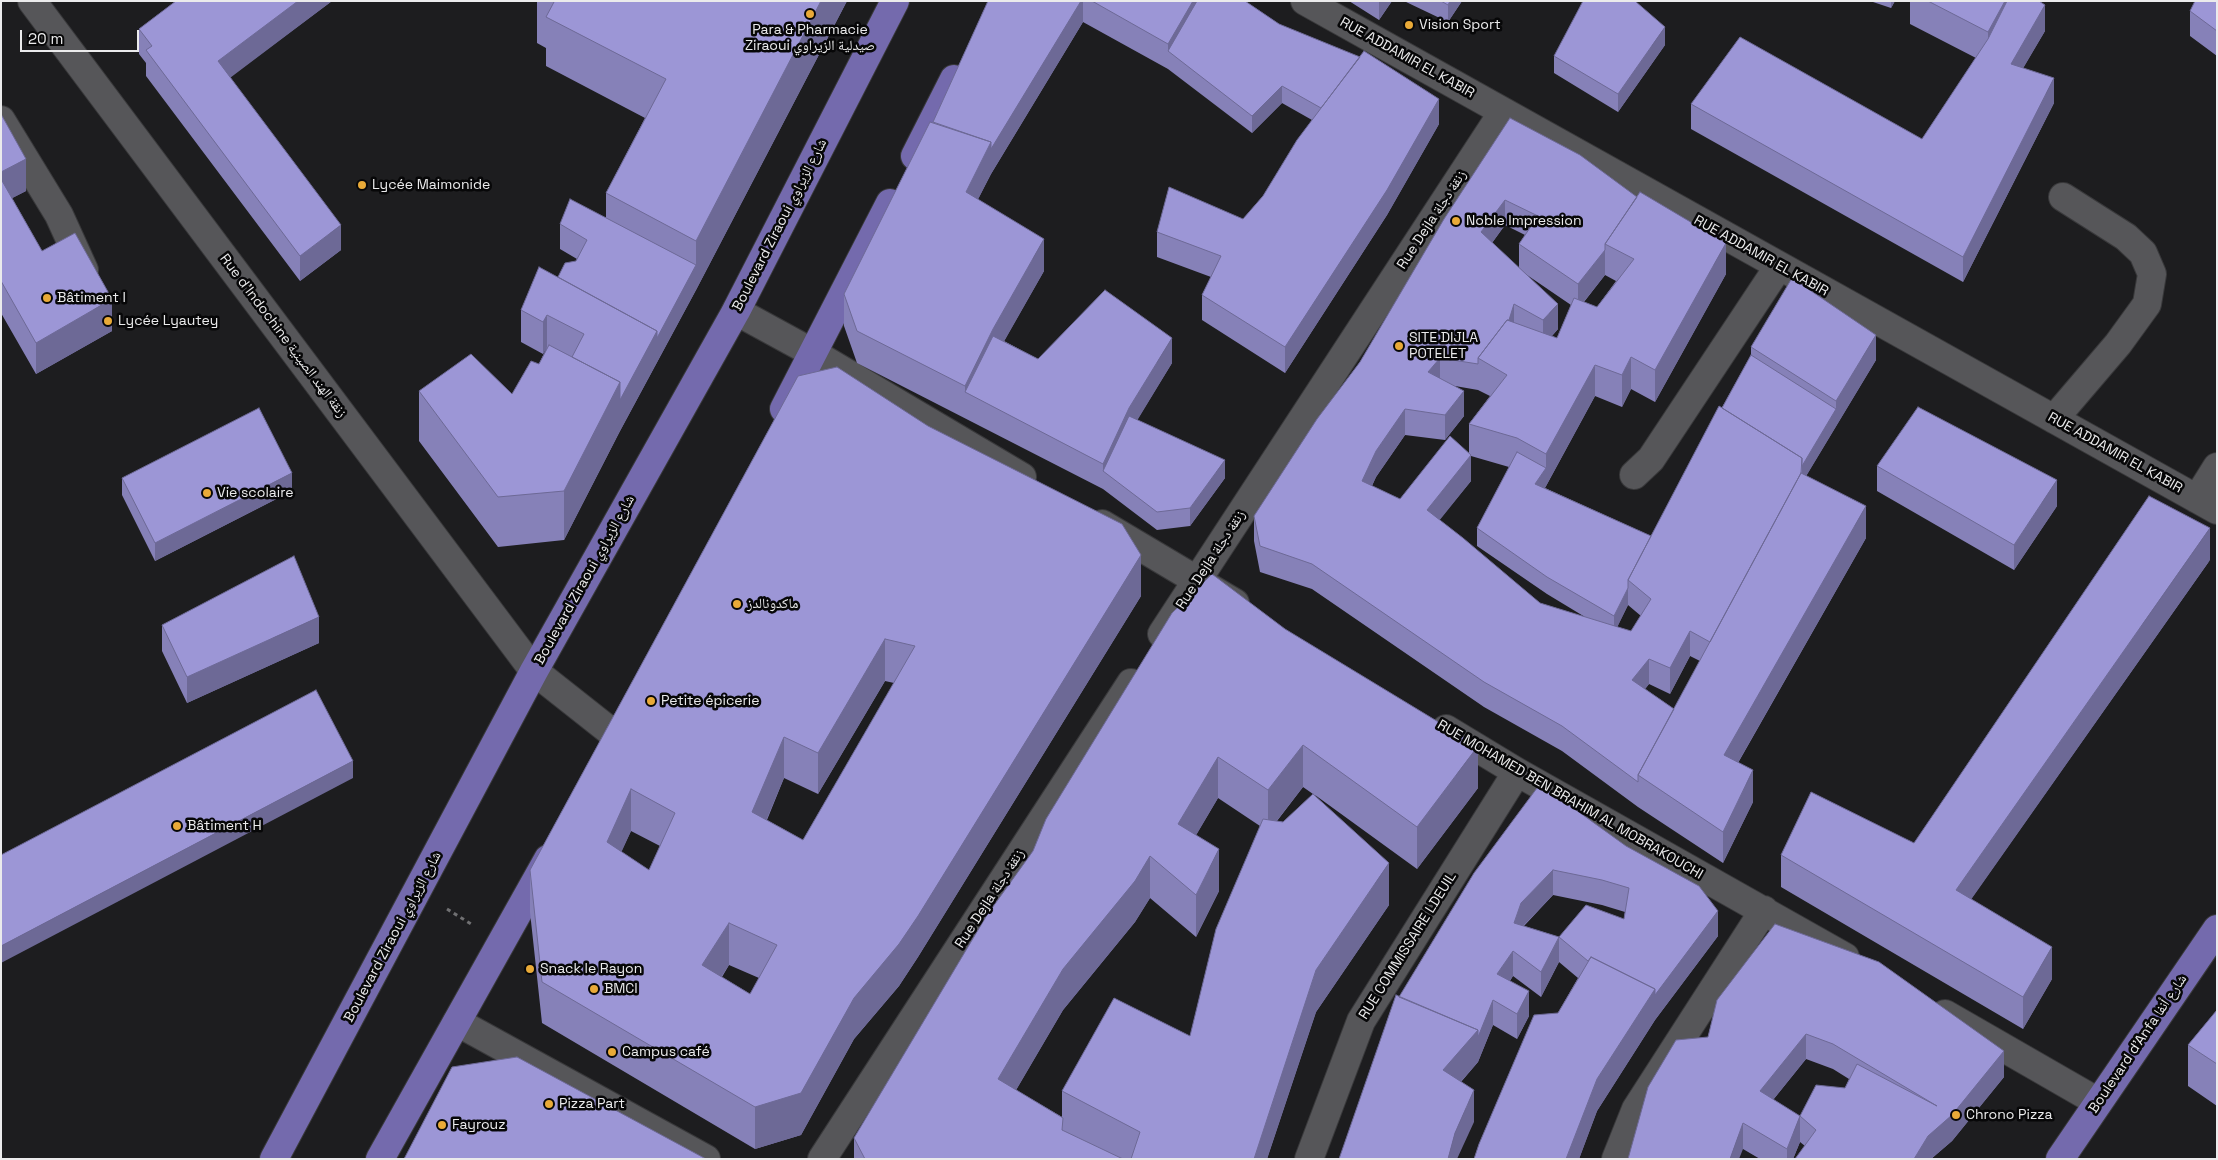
<!DOCTYPE html>
<meta charset="utf-8">
<style>
body{margin:0}
#map{position:relative;width:2218px;height:1160px;overflow:hidden;background:#1d1d1f;font-family:"Space Grotesk",sans-serif}
canvas{display:block}
.frame{position:absolute;inset:0;border:2px solid #ebebec;pointer-events:none}
.scale{position:absolute;left:20px;top:30px;width:119px;height:22px;box-sizing:border-box;border:2px solid #ebebec;border-top:0;padding-left:6px;font-size:15px;line-height:18px;white-space:nowrap;color:#ebebec;-webkit-text-stroke:4px #070708;paint-order:stroke}
</style>
<div id="map">
<canvas width="2218" height="1160"></canvas>
<div class="frame"></div>
<div class="scale">20 m</div>
</div>
<script>
const c = document.querySelector('canvas').getContext('2d');
c.lineJoin = 'round';
function shape(rows) {
  const path = new Path2D();
  for (const r of rows) {
    path.moveTo(r[0], r[1]);
    for (let i = 2; i < r.length; i += 2) path.lineTo(r[i], r[i + 1]);
  }
  return path;
}
function strokePath(path, color, width, dash) {
  c.strokeStyle = color;
  c.lineWidth = width;
  c.lineCap = dash ? 'butt' : 'round';
  c.setLineDash(dash || []);
  c.stroke(path);
}
function fill(path, color) {
  c.fillStyle = color;
  c.fill(path, 'evenodd');
}
function label(font, color, halo, rows, align = 'center') {
  c.font = font + ' "Space Grotesk","Noto Naskh Arabic",sans-serif';
  c.lineWidth = 5;
  c.setLineDash([]);
  c.textBaseline = 'middle';
  c.strokeStyle = halo;
  c.fillStyle = color;
  for (const [text, x, y, turn = 0] of rows) {
    c.save();
    c.translate(x, y);
    c.rotate((+turn || 0) * Math.PI / 180);
    c.textAlign = isNaN(turn) ? turn : align;
    if (halo) c.strokeText(text, 0, 0);
    c.fillText(text, 0, 0);
    c.restore();
  }
}
const minor = shape([
 [32,1,534,671,615,735],
 [1305,1,2217,510],
 [1,120,59,215,84,270],
 [736,311,813,353,1022,477],
 [2054,419,2118,344,2147,304,2152,274,2143,253,2126,237,2063,197],
 [1634,475,1651,459,1779,266],
 [2197,499,2217,467],
 [1102,524,1235,603],
 [1162,634,1503,112],
 [1446,729,1517,772,1845,957],
 [1945,1014,2098,1102],
 [457,1022,706,1159],
 [822,1159,1131,683],
 [1309,1159,1361,1021,1517,772],
 [1616,1159,1636,1109,1764,910]
]);
const major = shape([
 [915,156,954,79],
 [784,409,890,203],
 [274,1159,534,671,736,311,895,1],
 [380,1159,548,859],
 [2060,1159,2217,929]
]);
strokePath(minor, '#39393b', 30);
strokePath(major, '#39393b', 30);
strokePath(shape([
 [447,909,471,924]
]), '#707072', 3, [4, 4]);
strokePath(minor, '#565659', 28);
strokePath(major, '#746aad', 28);
fill(shape([
 [176,1,332,1,230,77,341,250,300,281,146,76,146,63,139,54,139,29],
 [537,1,847,1,696,290,620,431,564,540,498,547,419,441,419,391,512,394,539,364,547,347,543,354,521,342,521,310,576,261,577,259,560,249,560,224,606,217,606,193,645,118,546,66,546,48,537,43],
 [988,1,1245,1,1279,24,1439,124,1387,215,1285,373,1202,320,1202,295,1211,277,1157,257,1157,232,1243,219,1263,196,1312,120,1282,103,1252,133,1168,69,1083,22,991,174,978,199,1044,271,1004,341,1038,359,1172,363,1137,420,1225,478,1190,526,1157,530,1103,489,857,363,844,326,844,294,933,122],
 [1349,1,1392,1,1379,20],
 [1404,1,1462,1,1448,22],
 [1870,1,1895,1,1891,8],
 [1910,1,2039,1,2045,31,2023,68,2054,103,1963,282,1691,129,1691,104,1922,139,1976,58,1910,24],
 [2217,1,2217,56,2190,36,2190,11],
 [1665,45,1618,112,1554,73,1554,56],
 [1,114,26,191,12,198,42,251,112,331,36,374,1,313],
 [1510,118,1726,274,1655,402,1631,389,1622,407,1595,396,1545,488,1651,536,1751,355,1751,347,1876,360,1806,476,1866,538,1738,763,1753,802,1723,863,1638,807,1562,751,1484,707,1312,589,1260,572,1254,541,1254,516,1360,362],
 [1505,225,1525,235,1519,244,1519,268,1492,243],
 [1527,275,1571,305,1557,338,1552,336,1558,329],
 [1605,275,1616,281,1597,307,1584,302],
 [1455,386,1478,390,1490,396,1469,424,1469,454,1400,499,1372,486,1376,477,1405,435,1445,440,1464,416],
 [1471,456,1509,467,1477,528,1477,546,1547,594,1585,617,1540,603,1439,520,1471,481],
 [1628,605,1641,616,1631,631,1617,627],
 [1690,656,1700,661,1674,709,1645,689,1649,684,1670,694],
 [798,376,1141,596,918,957,899,986,854,1039,801,1135,755,1149,542,1023,530,912,530,870],
 [885,681,894,683,803,840,767,820,784,778,818,794],
 [631,831,660,846,649,870,621,852],
 [729,965,759,978,750,994,722,977],
 [1877,466,2057,506,2014,570,1877,491],
 [122,478,292,491,155,561,122,495],
 [2210,560,1971,899,2052,979,2023,1029,1781,887,1781,855,1914,843],
 [1172,613,1478,788,1417,869,1315,795,1389,905,1316,1012,1267,1159,854,1159,854,1138,1033,851],
 [1303,787,1313,794,1283,822,1277,821],
 [1218,798,1260,826,1190,1036,1062,1091,1062,1117,1016,1090,1063,1010,1135,922,1150,898,1196,937,1219,891,1196,835],
 [162,625,319,643,187,703,162,651],
 [1540,784,1718,936,1655,1020,1597,1111,1579,1159,1474,1159,1578,978,1559,962,1541,997,1513,976,1510,981,1529,1016,1517,1039,1493,1025,1478,1062,1461,1082,1474,1122,1399,997],
 [1553,895,1602,905,1625,912,1624,919,1559,937,1524,926],
 [1717,1000,2004,1077,1952,1141,1931,1159,1795,1159,1805,1146,1800,1142,1800,1116,1845,1088,1849,1079,1833,1069,1806,1059,1773,1100,1800,1142,1793,1159,1760,1159,1743,1149,1708,1037],
 [2217,1010,2217,1106,2188,1086,2188,1045]
]), '#8681b8');
fill(shape([
 [298,1,332,1,218,87,218,61],
 [821,1,847,1,696,290,620,431,564,540,564,491,620,382,657,331,696,265,696,241],
 [1081,1,1083,1,1083,22,991,174,966,223,966,192,991,142],
 [1193,1,1207,1,1168,51,1168,44],
 [1379,1,1392,1,1379,20],
 [1450,1,1462,1,1448,22,1448,5],
 [1891,1,1895,1,1891,8],
 [2005,1,2022,1,1988,64,1988,32],
 [2045,5,2045,31,2011,89,2011,64],
 [1665,27,1665,45,1618,112,1618,94],
 [2054,78,2054,103,1963,282,1963,257],
 [1282,86,1282,103,1252,133,1252,116],
 [1439,99,1439,124,1387,215,1285,373,1285,347],
 [26,159,26,191,1,204,1,172],
 [1505,200,1505,225,1481,258,1481,232],
 [341,225,341,250,300,281,300,256],
 [1044,239,1044,271,993,361,965,392,965,386,993,329],
 [1726,243,1726,274,1655,402,1655,370],
 [1605,250,1605,275,1578,309,1578,284],
 [112,299,112,331,36,374,36,343],
 [1514,304,1514,329,1482,360],
 [1558,304,1558,329,1543,346,1543,320],
 [547,315,547,347,543,354,543,322],
 [1876,335,1876,360,1802,483,1802,466,1836,409,1836,401],
 [1172,338,1172,363,1129,434,1103,471,1103,464,1129,408],
 [1631,357,1631,389,1622,407,1622,375],
 [1440,358,1440,383,1428,372],
 [1595,365,1595,396,1546,486,1535,501,1535,484,1546,468,1546,454],
 [1464,391,1464,416,1445,440,1445,415],
 [1405,409,1405,435,1376,477,1362,506,1362,481,1376,451],
 [1471,455,1471,481,1427,536,1427,510],
 [1225,460,1225,478,1190,526,1190,508],
 [292,473,292,491,155,561,155,543],
 [2057,480,2057,506,2014,570,2014,545],
 [1866,506,1866,538,1724,787,1724,755],
 [2210,528,2210,560,1956,921,1956,890],
 [1141,555,1141,596,918,957,899,986,854,1039,801,1135,755,1149,755,1107,854,998],
 [1628,588,1628,605,1614,634,1614,616],
 [319,617,319,643,187,703,187,677],
 [1690,631,1690,656,1670,694,1670,668],
 [885,639,885,681,818,794,818,753],
 [1649,659,1649,684,1632,706,1632,680],
 [784,737,784,778,752,854,752,812],
 [1303,745,1303,787,1268,832,1268,790],
 [1478,746,1478,788,1417,869,1417,827],
 [1218,757,1218,798,1178,866,1178,824],
 [353,761,353,778,1,963,1,946],
 [1753,770,1753,802,1723,863,1723,832],
 [631,789,631,831,607,884,607,842],
 [1219,849,1219,891,1196,937,1196,895],
 [1150,856,1150,898,1135,922,1063,1010,998,1121,998,1079,1063,969],
 [1389,863,1389,905,1316,1012,1267,1159,1254,1159,1316,970],
 [1553,870,1553,895,1521,928,1514,923,1521,903],
 [1718,911,1718,936,1655,1020,1597,1111,1579,1159,1566,1159,1597,1079,1655,989],
 [729,923,729,965,702,1006,702,965],
 [1559,937,1559,962,1541,997,1541,972],
 [2052,947,2052,979,2023,1029,2023,997],
 [1513,951,1513,976,1497,999,1497,974],
 [1529,991,1529,1016,1517,1039,1517,1014],
 [1493,1000,1493,1025,1478,1062,1443,1102,1443,1070],
 [1806,1034,1806,1059,1760,1116,1760,1091],
 [2004,1051,2004,1077,1952,1141,1931,1159,1914,1159,1928,1136],
 [1474,1090,1474,1122,1457,1159,1448,1159,1455,1133],
 [1800,1116,1800,1142,1793,1159,1787,1159,1787,1149],
 [1743,1123,1743,1149,1739,1159,1730,1159]
]), '#6d6996');
const building = shape([
 [176,1,298,1,218,61,341,225,300,256,146,50,152,46,139,29,176,1],
 [552,1,821,1,696,241,606,193,666,79,546,17,554,2,552,1],
 [988,1,1081,1,991,149,991,142,933,122,988,1],
 [1092,1,1193,1,1168,44,1092,1],
 [1197,1,1245,1,1279,24,1360,57,1321,108,1282,86,1252,116,1168,51,1197,1],
 [1441,1,1450,1,1448,5,1441,1],
 [1583,1,1635,1,1665,27,1618,94,1554,56,1583,1],
 [1928,1,2005,1,1988,32,1928,1],
 [2007,1,2039,1,2045,5,2011,64,2054,78,1963,257,1691,104,1740,37,1922,139,1988,39,2007,1],
 [2195,1,2217,1,2217,31,2190,11,2195,1],
 [1364,51,1439,99,1387,190,1285,347,1202,295,1221,256,1157,232,1169,187,1243,219,1263,196,1297,140,1364,51],
 [1,114,26,159,1,172,1,114],
 [1510,118,1580,155,1637,197,1605,244,1605,250,1578,284,1519,244,1538,216,1505,200,1481,232,1558,304,1543,320,1514,304,1509,320,1507,320,1478,358,1478,364,1440,358,1428,372,1464,391,1445,415,1405,409,1376,451,1362,481,1400,499,1450,436,1471,455,1427,510,1463,538,1540,603,1631,631,1651,599,1628,580,1719,406,1802,458,1801,473,1710,642,1690,631,1670,668,1649,659,1632,680,1674,709,1638,775,1638,782,1562,726,1484,682,1312,564,1260,546,1254,516,1317,419,1360,362,1444,219,1510,118],
 [930,122,991,142,966,192,1044,239,993,329,965,386,857,331,844,294,930,122],
 [1,179,42,251,75,233,112,299,36,343,1,281,1,179],
 [1640,192,1726,243,1655,370,1631,357,1622,375,1595,365,1546,454,1517,438,1469,424,1507,375,1478,358,1507,320,1557,338,1574,298,1597,307,1634,259,1605,244,1640,192],
 [570,199,696,265,657,338,657,331,558,277,565,263,576,261,587,240,560,224,570,199],
 [539,267,657,331,620,400,620,382,572,357,584,334,547,315,543,322,521,310,539,267],
 [1792,278,1876,335,1836,401,1751,347,1792,278],
 [1105,290,1172,338,1129,408,1103,464,965,392,993,336,1038,359,1105,290],
 [549,345,620,382,564,491,498,497,419,391,471,354,512,394,531,361,539,364,549,345],
 [1751,355,1836,409,1802,466,1802,458,1722,408,1751,355],
 [837,367,928,426,1122,524,1141,555,918,916,899,944,854,998,801,1093,755,1107,542,982,530,870,798,376,837,367],
 [885,639,915,646,803,840,752,812,784,737,818,753,885,639],
 [631,789,675,813,649,870,607,842,631,789],
 [729,923,777,945,750,994,702,965,729,923],
 [1918,407,2057,480,2014,545,1877,466,1918,407],
 [259,408,292,473,155,543,122,478,259,408],
 [1129,416,1225,460,1190,508,1157,512,1103,471,1129,416],
 [1517,452,1546,468,1535,484,1651,536,1628,580,1628,588,1614,616,1547,577,1477,528,1517,452],
 [1801,473,1866,506,1724,755,1753,770,1723,832,1638,775,1801,473],
 [2149,496,2210,528,1956,890,2052,947,2023,997,1781,855,1811,792,1914,843,2149,496],
 [294,556,319,617,187,677,162,625,294,556],
 [1212,574,1285,629,1478,746,1417,827,1303,745,1268,790,1218,757,1178,824,1219,849,1196,895,1150,856,1135,881,1063,969,998,1079,1063,1118,1062,1130,1123,1159,865,1159,854,1138,987,915,1033,851,1046,819,1172,613,1212,574],
 [316,690,353,761,1,946,1,855,316,690],
 [1540,784,1626,846,1699,886,1718,911,1655,995,1655,989,1591,957,1588,961,1559,937,1541,972,1513,951,1497,974,1529,991,1517,1014,1493,1000,1478,1037,1478,1030,1399,997,1474,873,1540,784],
 [1553,870,1602,880,1629,888,1624,919,1586,905,1559,937,1514,923,1521,903,1553,870],
 [1313,794,1389,863,1316,970,1254,1159,1131,1159,1140,1132,1062,1091,1114,998,1190,1036,1216,929,1263,819,1283,822,1313,794],
 [1775,924,1879,962,2004,1051,1952,1115,1928,1136,1914,1159,1795,1159,1816,1130,1800,1116,1816,1085,1845,1088,1857,1064,1937,1106,1833,1044,1806,1034,1760,1091,1800,1116,1787,1149,1743,1123,1730,1159,1628,1159,1648,1087,1676,1040,1708,1037,1717,1000,1775,924],
 [1591,957,1655,989,1597,1079,1566,1159,1474,1159,1479,1144,1534,1015,1558,1013,1591,957],
 [1396,995,1478,1030,1443,1070,1474,1090,1455,1133,1448,1159,1339,1159,1396,995],
 [2217,1010,2217,1064,2188,1045,2217,1010],
 [517,1057,706,1159,404,1159,452,1067,517,1057]
]);
fill(building, '#9c96d6');
strokePath(building, '#6d6996', 1);
for (const [x, y, r, color] of [
 [810,14,5,"#e9aa38"],
 [1409,25,5,"#e9aa38"],
 [362,185,5,"#e9aa38"],
 [1456,221,5,"#e9aa38"],
 [47,298,5,"#e9aa38"],
 [108,321,5,"#e9aa38"],
 [1399,346,5,"#e9aa38"],
 [207,493,5,"#e9aa38"],
 [737,604,5,"#e9aa38"],
 [651,701,5,"#e9aa38"],
 [177,826,5,"#e9aa38"],
 [530,969,5,"#e9aa38"],
 [594,989,5,"#e9aa38"],
 [612,1052,5,"#e9aa38"],
 [549,1104,5,"#e9aa38"],
 [1956,1115,5,"#e9aa38"],
 [442,1125,5,"#e9aa38"]
]) {
  const dot = new Path2D();
  dot.arc(x, y, r, 0, 2 * Math.PI);
  c.fillStyle = color;
  c.fill(dot);
  strokePath(dot, '#070708', 2);
}
label('14px', '#ebebec', '#070708', [
 ["Vision Sport",1419,25],
 ["Para & Pharmacie",810,30,"center"],
 ["Ziraoui صيدلية الزيراوي",810,46,"center"],
 ["Lycée Maimonide",372,185],
 ["Noble Impression",1466,221],
 ["Bâtiment I",57,298],
 ["Lycée Lyautey",118,321],
 ["SITE DIJLA",1409,338],
 ["POTELET",1409,354],
 ["Vie scolaire",217,493],
 ["ماكدونالدز",747,604],
 ["Petite épicerie",661,701],
 ["Bâtiment H",187,826],
 ["Snack le Rayon",540,969],
 ["BMCI",604,989],
 ["Campus café",622,1052],
 ["Pizza Part",559,1104],
 ["Chrono Pizza",1966,1115],
 ["Fayrouz",452,1125]
], 'left');
label('14px', '#ebebec', '#070708', [
 ["RUE ADDAMIR EL KABIR",1407,58,29],
 ["Rue Dejla زنقة دجلة",1432,220,-57],
 ["Boulevard Ziraoui شارع الزيراوي",780,225,-63],
 ["RUE ADDAMIR EL KABIR",1761,256,29],
 ["Rue d'Indochine زنقة الهند الصينية",283,336,53],
 ["RUE ADDAMIR EL KABIR",2115,453,29],
 ["Rue Dejla زنقة دجلة",1211,560,-57],
 ["Boulevard Ziraoui شارع الزيراوي",585,580,-61],
 ["RUE MOHAMED BEN BRAHIM AL MOBRAKOUCHI",1570,800,30],
 ["Rue Dejla زنقة دجلة",990,899,-57],
 ["Boulevard Ziraoui شارع الزيراوي",393,937,-62],
 ["RUE COMMISSAIRE LDEUIL",1408,946,-58],
 ["Boulevard d'Anfa شارع أنفا",2138,1044,-56]
]);
</script>
